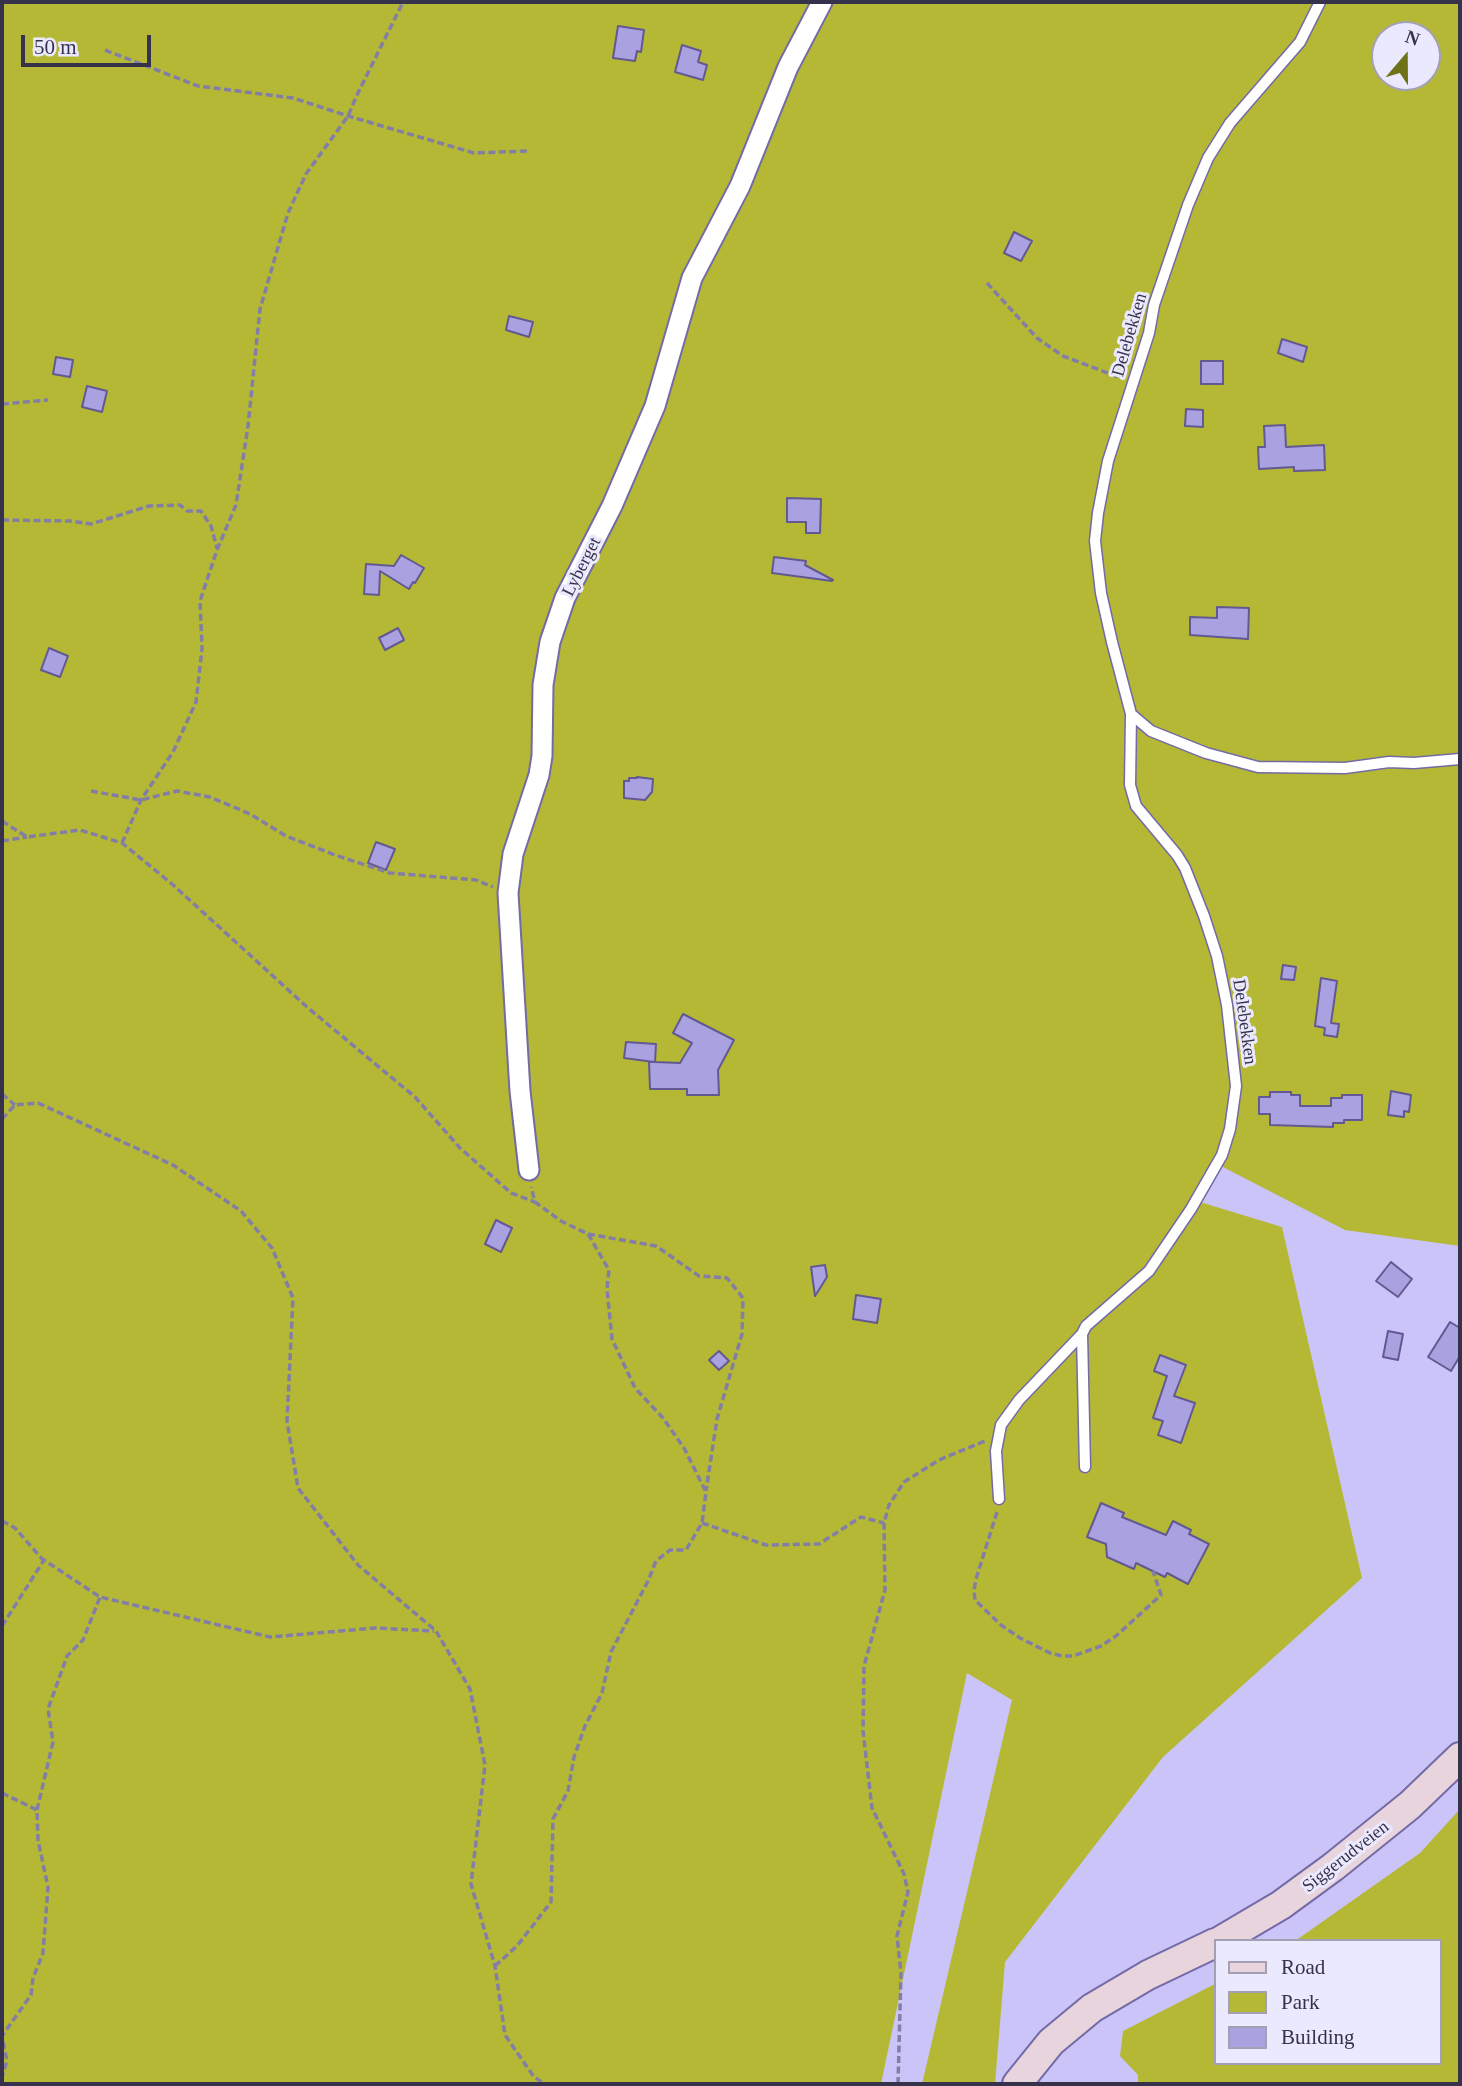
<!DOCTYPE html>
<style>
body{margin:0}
#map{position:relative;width:1462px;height:2086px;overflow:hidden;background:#cac4f8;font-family:Georgia,serif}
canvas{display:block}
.frame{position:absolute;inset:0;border:4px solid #36324c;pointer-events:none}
.legend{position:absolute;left:1214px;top:1939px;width:228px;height:126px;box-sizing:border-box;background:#ebe9fd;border:2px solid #a3a0b6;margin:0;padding:9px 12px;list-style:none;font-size:21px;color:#36324c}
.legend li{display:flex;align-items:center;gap:14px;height:35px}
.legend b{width:35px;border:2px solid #a3a0b6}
.north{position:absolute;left:1371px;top:21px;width:70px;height:70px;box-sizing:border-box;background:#ebe9fd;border:2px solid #a3a0b6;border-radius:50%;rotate:20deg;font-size:19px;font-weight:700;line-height:28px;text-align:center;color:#36324c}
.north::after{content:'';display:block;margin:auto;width:24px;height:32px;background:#707217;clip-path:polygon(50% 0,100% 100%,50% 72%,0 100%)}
.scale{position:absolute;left:21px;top:35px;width:130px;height:32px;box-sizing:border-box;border:4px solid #36324c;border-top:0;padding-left:9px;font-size:21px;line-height:24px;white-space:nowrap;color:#36324c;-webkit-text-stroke:5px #ebe9fd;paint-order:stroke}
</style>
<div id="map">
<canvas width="1462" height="2086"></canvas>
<div class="frame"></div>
<ul class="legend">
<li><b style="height:9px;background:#e7d4dd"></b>Road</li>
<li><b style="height:19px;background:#b5b834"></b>Park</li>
<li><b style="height:19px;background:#aaa1e0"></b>Building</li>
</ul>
<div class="north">N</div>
<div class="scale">50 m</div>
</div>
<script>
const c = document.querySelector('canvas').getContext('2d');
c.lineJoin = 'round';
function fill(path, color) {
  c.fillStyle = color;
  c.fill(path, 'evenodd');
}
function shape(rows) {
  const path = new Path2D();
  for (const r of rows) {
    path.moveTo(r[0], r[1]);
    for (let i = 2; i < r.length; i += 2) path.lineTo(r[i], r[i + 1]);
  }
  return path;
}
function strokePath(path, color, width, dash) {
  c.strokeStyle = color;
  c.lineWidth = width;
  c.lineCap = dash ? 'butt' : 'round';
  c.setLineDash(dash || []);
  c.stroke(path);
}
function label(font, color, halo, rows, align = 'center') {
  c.font = font + ' Georgia,serif';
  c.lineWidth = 6;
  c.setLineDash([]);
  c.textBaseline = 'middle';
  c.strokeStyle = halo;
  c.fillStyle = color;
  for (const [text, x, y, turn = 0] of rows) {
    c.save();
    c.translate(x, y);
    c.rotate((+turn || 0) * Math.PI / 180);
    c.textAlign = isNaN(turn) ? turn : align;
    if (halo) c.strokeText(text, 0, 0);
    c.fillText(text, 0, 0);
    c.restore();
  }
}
fill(shape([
 [2,2,1460,2,1460,1246,1345,1230,1221,1166,1200,1202,1282,1227,1362,1578,1163,1757,1005,1962,995,2084,922,2084,1012,1700,967,1673,881,2084,2,2084],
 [1385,35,1427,35,1427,77,1385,77],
 [1460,1809,1460,2084,1138,2084,1138,2075,1120,2056,1123,2031,1215,1984,1215,2063,1439,2063,1439,1941,1295,1941,1420,1853]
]), '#b5b834');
const building = shape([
 [618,26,644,30,641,52,637,51,635,61,613,58,618,26],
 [682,45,701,51,698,62,707,65,703,80,675,72,682,45],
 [1014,232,1032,241,1021,261,1004,253,1014,232],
 [509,316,533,322,529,337,506,330,509,316],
 [1282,339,1307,347,1303,362,1278,353,1282,339],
 [56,357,73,360,70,377,53,374,56,357],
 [1201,361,1223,361,1223,384,1201,384,1201,361],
 [87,386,107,391,102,412,82,407,87,386],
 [1186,409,1203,410,1203,427,1185,426,1186,409],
 [1285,425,1286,447,1324,445,1325,470,1294,471,1294,467,1259,469,1258,447,1265,447,1264,426,1285,425],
 [787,498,821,499,820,533,806,533,806,522,787,522,787,498],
 [401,555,424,568,415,583,413,582,409,589,380,571,379,595,364,594,366,564,394,566,401,555],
 [774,557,806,561,805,565,833,580,832,581,772,573,774,557],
 [1217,607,1249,608,1248,639,1190,635,1190,617,1217,618,1217,607],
 [398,628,404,640,385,650,379,638,398,628],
 [49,648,68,656,60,677,41,670,49,648],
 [637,777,653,779,652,792,645,800,624,798,624,781,629,781,629,778,637,778,637,777],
 [376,842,395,849,386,870,368,863,376,842],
 [1283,965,1296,967,1294,980,1281,979,1283,965],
 [1321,978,1337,981,1331,1023,1339,1024,1337,1037,1324,1035,1325,1028,1315,1026,1321,978],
 [683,1014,734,1040,718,1070,719,1095,687,1095,687,1089,650,1089,649,1062,654,1062,624,1058,626,1042,656,1044,655,1062,680,1063,692,1043,673,1033,683,1014],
 [1391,1091,1411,1095,1409,1112,1404,1111,1404,1117,1388,1115,1391,1091],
 [1270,1092,1291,1092,1291,1095,1300,1095,1300,1106,1331,1106,1331,1098,1342,1098,1342,1095,1362,1095,1362,1120,1344,1120,1344,1123,1333,1123,1333,1127,1270,1125,1270,1114,1259,1114,1259,1097,1270,1097,1270,1092],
 [496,1220,512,1228,501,1252,485,1244,496,1220],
 [1391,1262,1412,1279,1398,1297,1376,1281,1391,1262],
 [825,1265,827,1277,815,1296,811,1267,825,1265],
 [856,1295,881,1299,877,1323,853,1319,856,1295],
 [1450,1322,1460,1328,1460,1356,1451,1371,1428,1357,1450,1322],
 [1388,1331,1403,1334,1398,1360,1383,1357,1388,1331],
 [719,1351,729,1361,719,1370,709,1360,719,1351],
 [1160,1355,1186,1365,1174,1396,1195,1403,1181,1443,1158,1435,1163,1421,1153,1418,1167,1376,1154,1371,1160,1355],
 [1101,1503,1124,1513,1122,1517,1166,1535,1173,1521,1191,1530,1189,1534,1209,1544,1188,1584,1167,1573,1165,1577,1136,1563,1134,1569,1107,1557,1106,1544,1087,1537,1101,1503]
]);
fill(building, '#aaa1e0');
strokePath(building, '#635992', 2);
const service = shape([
 [1131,714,1151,731,1206,753,1258,767,1345,768,1389,762,1414,763,1460,759],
 [1085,1467,1082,1334,1086,1326,1149,1271,1191,1209,1222,1155,1230,1129,1236,1086,1227,1005,1217,956,1204,916,1185,868,1177,855,1136,806,1130,785,1131,714,1112,642,1101,593,1095,541,1098,513,1108,461,1149,333,1154,305,1188,205,1208,158,1230,123,1300,42,1320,2],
 [999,1499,996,1451,1001,1425,1019,1400,1082,1334]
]);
const minor = shape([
 [529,1170,520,1091,508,893,513,854,539,775,542,756,543,685,550,642,565,598,612,506,655,406,692,278,740,186,788,67,822,2]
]);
const secondary = shape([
 [1220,1941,1281,1905,1333,1867,1410,1805,1460,1757],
 [1017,2084,1051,2042,1092,2008,1148,1975,1215,1943]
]);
strokePath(service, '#746aa6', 13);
strokePath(minor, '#746aa6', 23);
strokePath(secondary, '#746aa6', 32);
strokePath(shape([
 [105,50,198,86,293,98,348,116,474,153,529,151],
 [987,283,1037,338,1063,356,1121,378],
 [2,404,48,400],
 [2,520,70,521,91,524,149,506,180,505,187,511,201,511,211,526,217,548],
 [91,791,141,800,177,791,210,797,250,814,286,836,335,855,390,873,476,880,493,887],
 [2,821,27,837,80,830,122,843,172,884,307,1007,415,1097,460,1148,511,1193,535,1202],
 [2,841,27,837],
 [122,843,141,800,173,752,196,702,202,649,200,601,217,550,236,505,248,426,260,309,288,213,306,174,348,116,357,95,403,2],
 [2,1094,15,1105],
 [2,1119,15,1105,38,1103,173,1165,241,1211,272,1248,293,1298,287,1421,298,1488,358,1565,436,1631,470,1689,485,1765,471,1884,495,1966,505,2035,534,2077,545,2084],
 [588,1234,656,1246,699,1276,727,1278,743,1298,742,1334,717,1419,706,1491],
 [997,1512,976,1579,974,1590,975,1600,1001,1625,1020,1638,1050,1653,1062,1656,1073,1656,1101,1646,1116,1636,1161,1595,1153,1571],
 [2,1521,15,1528,43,1560],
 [702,1523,766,1545,819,1544,861,1517,884,1523],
 [2,1626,44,1560,100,1597,270,1637,375,1628,434,1631],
 [2,1793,37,1810,38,1840,48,1887,43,1953,33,1978,31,1995,2,2036,7,2061,2,2077],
 [37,1810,53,1742,48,1709,67,1656,83,1640,100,1597],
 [495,1966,517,1946,551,1902,553,1819,568,1791,574,1757,585,1726,602,1693,611,1652,648,1581,656,1561,670,1550,686,1550,702,1523,706,1492,684,1448,663,1418,635,1388,612,1339,607,1289,609,1270,588,1234,561,1221,535,1202,531,1187],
 [898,2084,901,1973,897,1936,908,1892,904,1874,872,1808,863,1731,864,1666,885,1590,884,1523,889,1505,904,1482,939,1460,985,1441]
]), '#837ea5', 3.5, [7, 3.5]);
strokePath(service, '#fff', 10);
strokePath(minor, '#fff', 19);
strokePath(secondary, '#e7d4dd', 28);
label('18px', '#36324c', '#ebe9fd', [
 ["Delebekken",1130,335,-74],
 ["Lyberget",582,567,-63],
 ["Delebekken",1244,1022,82],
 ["Siggerudveien",1346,1857,-38]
]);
</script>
